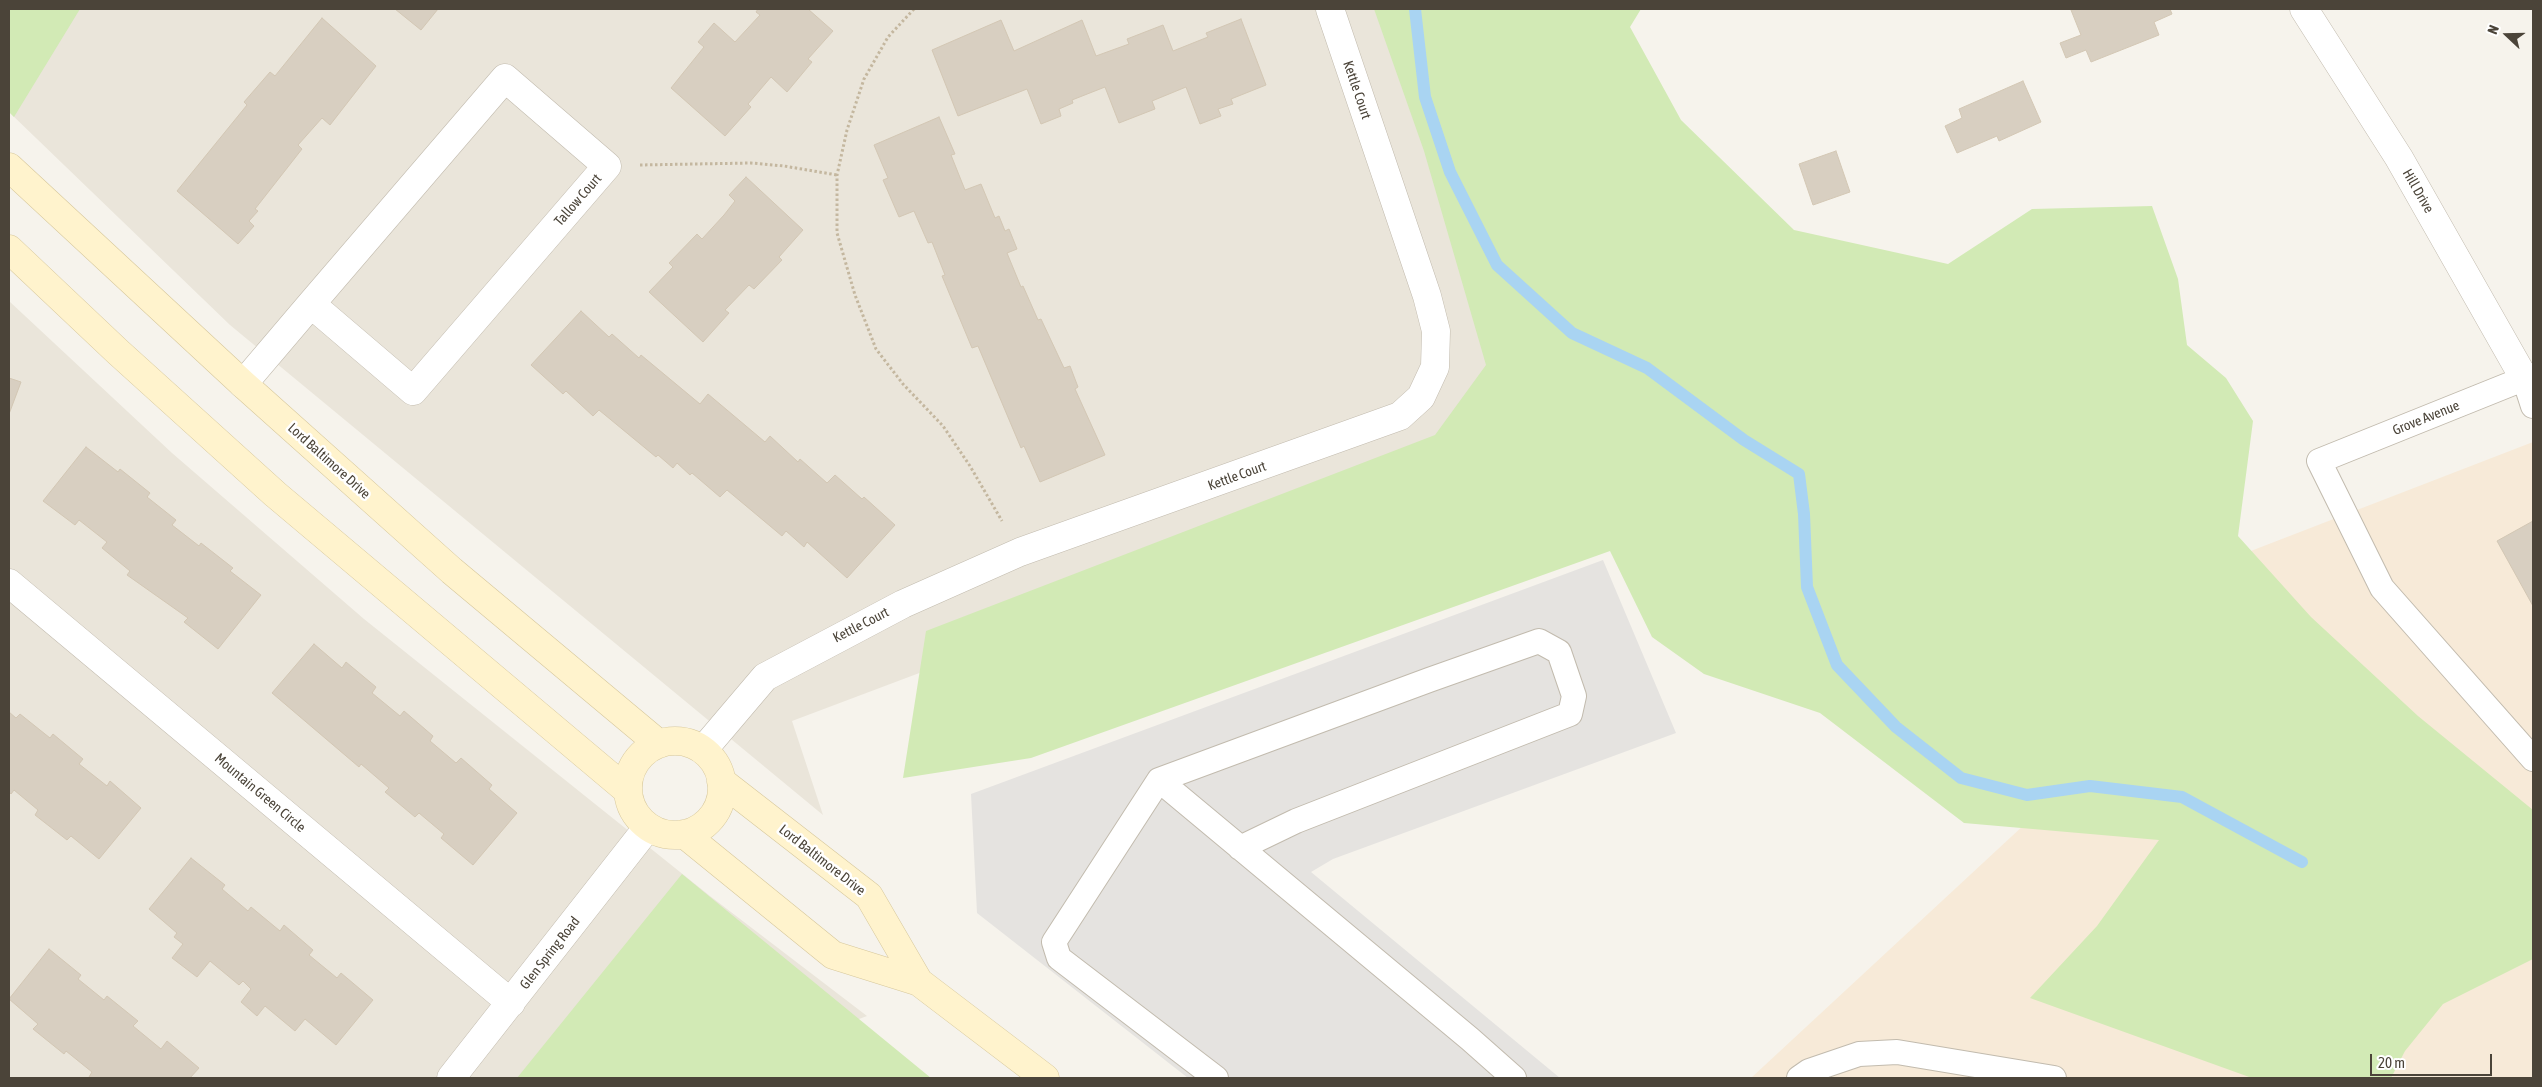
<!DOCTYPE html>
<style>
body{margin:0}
#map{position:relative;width:2542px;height:1087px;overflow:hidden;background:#f6f3ec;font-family:"Asap Condensed",sans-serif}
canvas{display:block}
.frame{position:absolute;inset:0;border:10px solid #4b4439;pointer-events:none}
.north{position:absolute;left:2482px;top:10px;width:50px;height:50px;-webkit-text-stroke:4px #fff;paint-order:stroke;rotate:291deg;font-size:14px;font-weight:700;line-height:20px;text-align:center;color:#4b4439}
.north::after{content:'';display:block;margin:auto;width:18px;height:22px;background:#4b4439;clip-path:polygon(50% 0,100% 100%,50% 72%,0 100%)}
.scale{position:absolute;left:2370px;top:1054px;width:122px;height:22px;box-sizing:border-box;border:2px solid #4b4439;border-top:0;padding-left:6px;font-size:15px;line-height:18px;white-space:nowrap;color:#4b4439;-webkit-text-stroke:4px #fff;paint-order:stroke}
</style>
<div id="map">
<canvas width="2542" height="1087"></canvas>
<div class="frame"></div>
<div class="north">N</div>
<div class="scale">20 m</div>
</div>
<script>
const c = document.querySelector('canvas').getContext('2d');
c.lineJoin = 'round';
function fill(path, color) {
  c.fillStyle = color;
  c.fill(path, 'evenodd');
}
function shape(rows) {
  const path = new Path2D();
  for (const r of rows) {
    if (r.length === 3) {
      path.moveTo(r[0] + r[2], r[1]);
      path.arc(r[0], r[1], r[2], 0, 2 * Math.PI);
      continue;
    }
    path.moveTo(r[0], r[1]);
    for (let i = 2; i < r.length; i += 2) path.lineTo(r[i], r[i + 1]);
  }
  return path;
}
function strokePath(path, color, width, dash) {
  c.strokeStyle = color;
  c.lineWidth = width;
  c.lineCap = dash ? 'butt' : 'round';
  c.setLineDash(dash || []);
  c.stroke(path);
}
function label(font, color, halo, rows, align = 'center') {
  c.font = font + ' "Asap Condensed",sans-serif';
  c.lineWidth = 5;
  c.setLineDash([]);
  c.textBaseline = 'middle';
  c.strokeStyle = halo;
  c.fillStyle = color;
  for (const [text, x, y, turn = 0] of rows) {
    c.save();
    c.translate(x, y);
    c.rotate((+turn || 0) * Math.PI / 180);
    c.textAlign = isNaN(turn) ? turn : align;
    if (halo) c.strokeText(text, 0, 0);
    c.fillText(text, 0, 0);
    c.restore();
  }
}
fill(shape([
 [9,9,1447,9,1564,430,792,721,823,815,230,325,9,112],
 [9,301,172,453,364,619,710,896,867,1016,704,1078,9,1078]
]), '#eae5da');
fill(shape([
 [2533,442,2533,1078,1751,1078,2217,646,2212,566]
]), '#f7ead8');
fill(shape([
 [9,9,80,9,14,117,9,112],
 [1374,9,1641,9,1630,27,1681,120,1794,230,1948,264,2032,209,2152,206,2178,279,2187,345,2226,378,2253,421,2238,536,2311,617,2418,716,2533,810,2533,959,2443,1004,2405,1051,2391,1078,2252,1078,2030,998,2097,926,2159,840,1964,823,1820,713,1704,674,1652,637,1610,551,1031,758,903,778,926,631,1435,435,1486,365,1424,151],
 [682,874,931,1078,517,1078]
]), '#d2eab5');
fill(shape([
 [1603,560,1676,733,1333,859,1311,872,1560,1078,1188,1078,977,913,971,794]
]), '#e5e3e0');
strokePath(shape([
 [1415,9,1425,97,1450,172,1497,265,1572,333,1647,368,1744,440,1799,474,1804,514,1807,587,1837,665,1896,727,1961,778,2027,795,2090,786,2182,797,2302,862]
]), '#a9d4f2', 12);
const building = shape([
 [395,9,438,9,421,30,395,9],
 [758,9,808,9,833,31,808,59,812,62,787,92,771,77,748,104,751,107,725,136,671,88,704,47,698,42,714,23,735,42,760,15,756,12,758,9],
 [2075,9,2170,9,2172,14,2154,22,2159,35,2091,62,2086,50,2066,58,2060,43,2081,35,2071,10,2075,9],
 [322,18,376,66,330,125,322,118,298,145,302,149,255,209,258,211,249,221,254,226,238,244,177,191,247,105,244,102,270,72,275,76,322,18],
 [1241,19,1266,85,1231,99,1233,104,1218,109,1221,116,1200,124,1186,87,1152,101,1155,109,1119,123,1105,87,1072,100,1073,103,1059,109,1061,116,1041,124,1027,89,958,116,932,50,1001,20,1014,51,1082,20,1096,56,1129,44,1127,39,1163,25,1173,51,1208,37,1206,33,1241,19],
 [2023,81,2041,122,1999,141,1997,136,1957,153,1945,126,1962,118,1959,109,2023,81],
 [939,117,955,154,951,155,965,190,981,184,995,218,999,216,1005,231,1009,229,1017,249,1007,253,1021,287,1023,286,1038,320,1041,319,1064,368,1070,366,1078,387,1075,389,1105,455,1040,482,1024,446,1021,448,978,346,972,348,942,276,945,275,932,242,928,243,914,211,899,217,883,180,888,178,874,145,939,117],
 [1836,151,1850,192,1813,205,1799,164,1836,151],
 [746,177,803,230,779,257,782,260,754,289,749,285,725,310,729,313,703,342,649,292,673,267,669,263,697,234,702,239,724,215,735,201,729,195,746,177],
 [581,311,609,337,612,334,639,358,641,355,700,404,708,394,765,442,770,436,798,462,800,459,827,483,835,475,862,499,864,497,895,525,847,578,807,542,804,547,786,531,782,536,727,490,720,497,692,473,690,475,677,463,673,468,658,455,656,457,599,410,593,416,566,391,563,394,531,365,581,311],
 [9,378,21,382,9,414,9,378],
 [86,447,118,472,120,469,150,493,147,497,176,520,172,525,199,546,201,543,233,568,230,571,261,595,218,649,184,622,188,618,127,575,130,571,102,548,107,542,79,520,75,525,43,501,86,447],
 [2533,521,2533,606,2497,541,2533,521],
 [314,644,342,668,346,662,376,687,372,693,400,716,404,711,433,736,430,741,456,763,461,758,492,785,489,789,517,813,473,865,441,838,444,834,419,813,415,817,385,792,389,788,361,764,359,767,272,693,314,644],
 [9,712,16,718,20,714,50,738,53,734,83,759,79,764,107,786,110,781,141,808,99,859,71,836,67,840,35,815,38,810,14,790,11,794,9,792,9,712],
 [191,858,225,885,222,889,248,911,251,907,280,931,284,925,313,950,309,955,337,978,341,973,373,1000,336,1045,305,1019,295,1031,265,1006,257,1016,241,1002,251,989,243,981,239,985,210,961,197,977,172,958,183,944,174,937,177,933,149,909,191,858],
 [49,949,81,975,78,979,104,1000,107,996,138,1021,133,1026,161,1049,167,1041,199,1068,190,1078,91,1078,89,1077,92,1072,66,1051,64,1054,33,1029,38,1024,9,999,49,949]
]);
fill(building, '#d8cfc1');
strokePath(building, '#d3c7b4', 1);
const lane = shape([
 [2533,375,2319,461,2382,588,2533,759],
 [2524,378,2533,406],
 [1159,780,1429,680,1539,641,1559,652,1574,696,1570,714,1296,821,1240,848],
 [1216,1078,1059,958,1054,942,1159,780,1470,1039,1514,1078],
 [1799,1078,1809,1071,1859,1054,1897,1052,2054,1078]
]);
const street = shape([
 [2304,9,2399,158,2524,378],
 [243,384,311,304,505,78,607,166,413,391,311,304],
 [9,583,511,1003],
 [703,750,765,677,903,604,1020,552,1400,416,1421,397,1435,367,1436,331,1427,296,1330,9],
 [451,1078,648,827]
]);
const secondary = shape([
 [9,167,243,384,452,571,659,744],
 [9,249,118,352,275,494,628,791],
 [675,788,47],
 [721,781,869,896,919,982],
 [684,834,833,955,919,982,1045,1078]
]);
strokePath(lane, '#c2bbae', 26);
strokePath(street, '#c2bbae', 29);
strokePath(secondary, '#d6c79b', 29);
strokePath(shape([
 [914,9,888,37,864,79,847,130,837,175,837,233,855,295,876,349,903,384,943,426,970,466,1002,521],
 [640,165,751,163,784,166,837,175]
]), '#c4b79f', 3, [2.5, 2.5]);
strokePath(lane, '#fff', 24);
strokePath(street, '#fff', 28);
strokePath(secondary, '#fff3cd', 28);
label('14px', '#4b4439', '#fff', [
 ["Kettle Court",1357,90,71],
 ["Hill Drive",2418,191,60],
 ["Tallow Court",578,200,-49],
 ["Grove Avenue",2426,418,-22],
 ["Lord Baltimore Drive",329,461,42],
 ["Kettle Court",1237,476,-20],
 ["Kettle Court",861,625,-27],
 ["Mountain Green Circle",260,793,40],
 ["Lord Baltimore Drive",822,860,38],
 ["Glen Spring Road",550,953,-52]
]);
</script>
